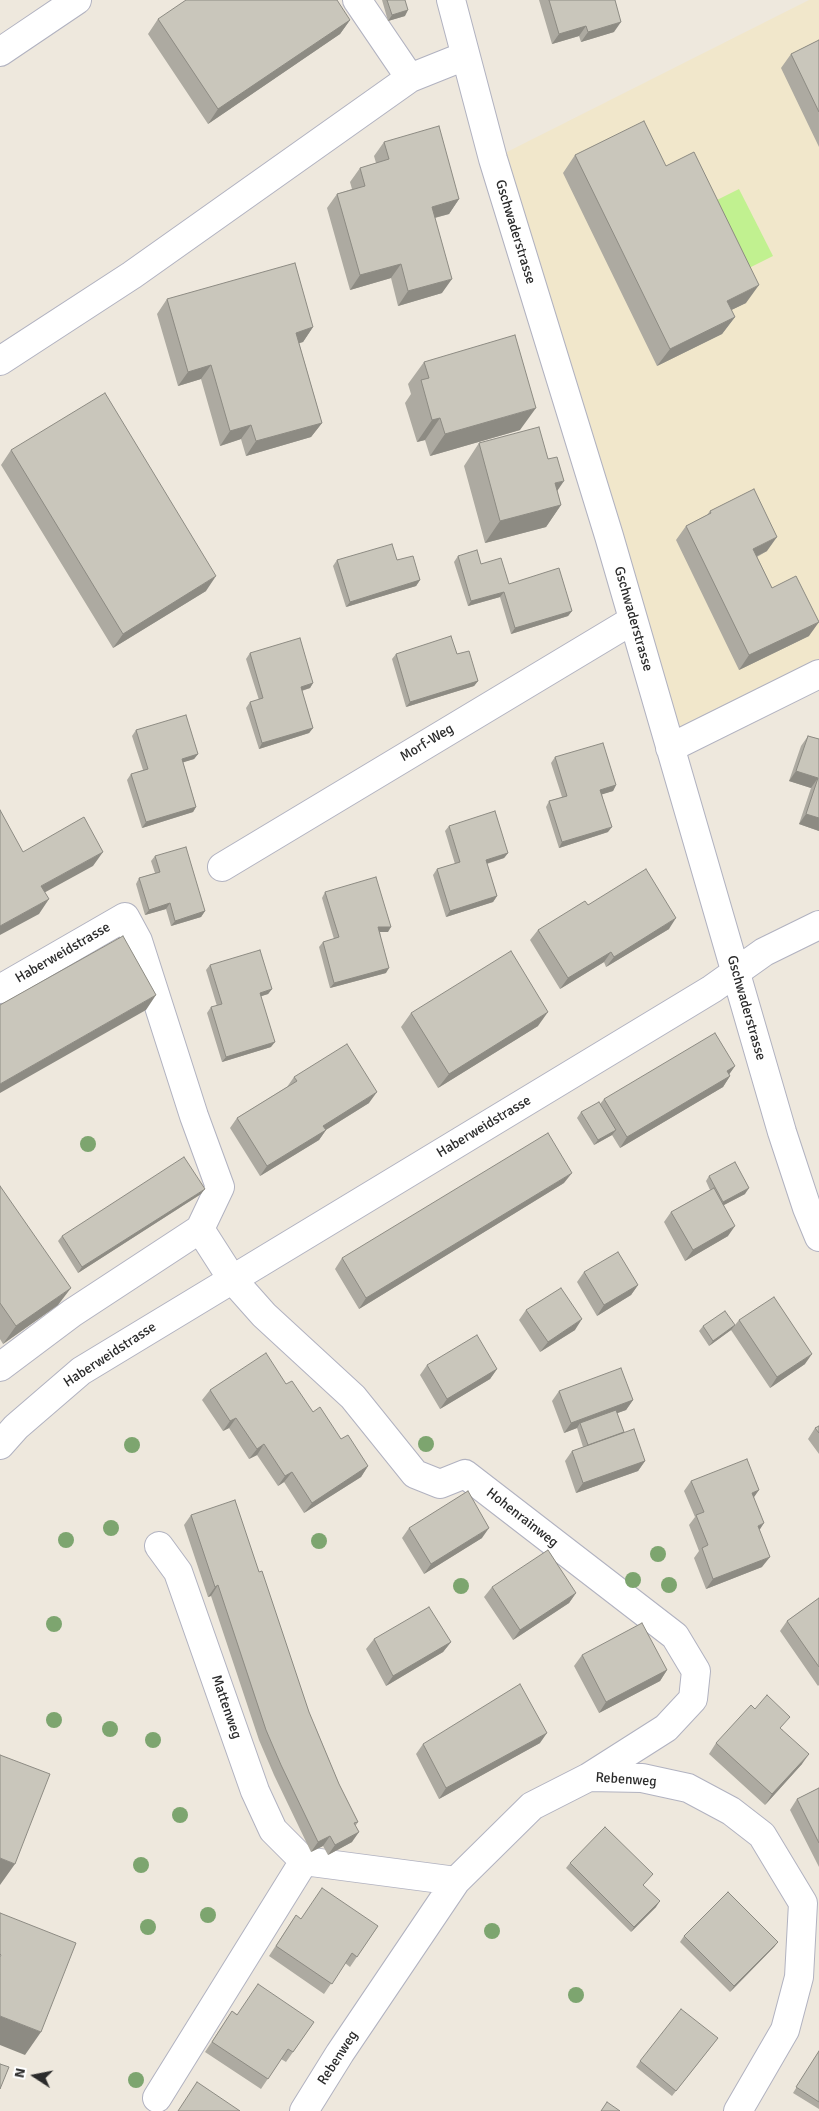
<!DOCTYPE html>
<style>
body{margin:0}
#map{position:relative;width:819px;height:2111px;overflow:hidden;background:#eee8dd;font-family:Signika,sans-serif}
canvas{display:block}
.north{position:absolute;left:10px;top:2051px;width:50px;height:50px;-webkit-text-stroke:4px #fff;paint-order:stroke;rotate:281deg;font-size:14px;font-weight:700;line-height:20px;text-align:center;color:#2b2b2b}
.north::after{content:'';display:block;margin:auto;width:18px;height:22px;background:#2b2b2b;clip-path:polygon(50% 0,100% 100%,50% 72%,0 100%)}
</style>
<div id="map">
<canvas width="819" height="2111"></canvas>
<div class="north">N</div>
</div>
<script>
const c = document.querySelector('canvas').getContext('2d');
c.lineJoin = 'round';
function fill(path, color) {
  c.fillStyle = color;
  c.fill(path, 'evenodd');
}
function shape(rows) {
  const path = new Path2D();
  for (const r of rows) {
    path.moveTo(r[0], r[1]);
    for (let i = 2; i < r.length; i += 2) path.lineTo(r[i], r[i + 1]);
  }
  return path;
}
function strokePath(path, color, width, dash) {
  c.strokeStyle = color;
  c.lineWidth = width;
  c.lineCap = dash ? 'butt' : 'round';
  c.setLineDash(dash || []);
  c.stroke(path);
}
function label(font, color, halo, rows, align = 'center') {
  c.font = font + ' Signika,sans-serif';
  c.lineWidth = 4;
  c.setLineDash([]);
  c.textBaseline = 'middle';
  c.strokeStyle = halo;
  c.fillStyle = color;
  for (const [text, x, y, turn = 0] of rows) {
    c.save();
    c.translate(x, y);
    c.rotate((+turn || 0) * Math.PI / 180);
    c.textAlign = isNaN(turn) ? turn : align;
    if (halo) c.strokeText(text, 0, 0);
    c.fillText(text, 0, 0);
    c.restore();
  }
}
fill(shape([
 [809,0,819,0,819,674,670,748,493,159]
]), '#f1e7cb');
fill(shape([
 [739,189,773,256,741,272,707,205]
]), '#c1f190');
const minor = shape([
 [357,0,410,78],
 [451,0,493,159,609,536,782,1132,807,1208,819,1237],
 [0,52,77,0],
 [0,361,132,275,410,78,465,56],
 [670,748,819,674],
 [222,867,633,620],
 [0,989,125,917,138,941,194,1116,220,1187,200,1229,72,1313,0,1367],
 [200,1229,232,1279,264,1315,353,1397,415,1474,440,1484,465,1474,675,1636,696,1671,693,1699,666,1728,589,1777],
 [0,1445,16,1427,81,1371,712,989,764,952,819,925],
 [159,1546,178,1572,255,1791,273,1830,304,1861,456,1881],
 [157,2098,304,1861],
 [304,2111,340,2053,456,1881,532,1806,589,1777,642,1778,688,1788,731,1811,762,1835,803,1903,799,1977,785,2030,738,2111]
]);
strokePath(minor, '#b1b2c0', 30);
strokePath(minor, '#fff', 28);
c.fillStyle = '#7da56f';
for (const [x, y] of [
 [88,1144],
 [426,1444],
 [132,1445],
 [111,1528],
 [66,1540],
 [319,1541],
 [658,1554],
 [633,1580],
 [669,1585],
 [461,1586],
 [54,1624],
 [54,1720],
 [110,1729],
 [153,1740],
 [180,1815],
 [141,1865],
 [208,1915],
 [148,1927],
 [492,1931],
 [576,1995],
 [136,2080]
]) {
  c.beginPath();
  c.arc(x, y, 8, 0, 2 * Math.PI);
  c.fill();
}
fill(shape([
 [382,0,405,0,405,16,388,21],
 [539,0,615,0,614,32,581,42,579,36,552,44],
 [158,19,350,20,340,34,208,124,148,34],
 [819,40,819,147,781,68,791,54],
 [384,142,459,199,449,214,435,218,442,293,398,306,391,278,350,290,327,208,337,194,352,189,350,182,360,168,376,163,374,156],
 [575,155,666,166,746,303,731,310,735,317,722,334,657,366,563,173],
 [167,299,313,327,303,342,299,343,322,423,311,437,246,456,241,439,220,446,201,379,178,386,157,314],
 [424,362,520,430,430,456,425,440,417,442,405,403,411,394,408,384],
 [479,443,548,459,561,505,546,527,485,543,464,466],
 [11,450,206,591,113,648,1,465],
 [710,511,767,551,757,557,772,588,809,636,739,670,676,540,686,526,707,515],
 [458,556,481,564,509,584,572,611,568,616,511,634,500,597,468,606,454,562],
 [337,560,397,560,420,580,416,586,346,607,333,566],
 [250,653,313,683,310,688,302,691,313,728,309,733,259,749,246,708,250,702,259,700,246,659],
 [396,654,457,654,478,681,474,686,406,707,392,659],
 [136,730,198,754,194,759,183,762,196,807,193,812,142,828,127,780,131,774,143,770,132,736],
 [808,736,819,739,819,831,799,824,811,788,789,781,801,746],
 [555,757,616,785,613,791,602,794,608,832,559,848,546,807,549,801,562,797,551,763],
 [449,826,508,853,504,858,487,864,497,896,493,902,446,917,433,875,437,869,455,864,445,831],
 [155,856,205,911,201,917,171,926,166,909,145,915,136,884,139,878,155,873,151,861],
 [325,892,388,932,380,932,386,973,330,988,319,947,323,942,334,939,322,898],
 [588,905,669,929,606,967,604,962,560,989,530,940,538,930],
 [210,965,272,989,268,994,261,996,271,1047,222,1062,207,1013,211,1007,217,1006,206,970],
 [411,1013,538,1026,438,1088,401,1027],
 [735,1066,729,1074,730,1076,723,1087,620,1148,612,1135,594,1145,577,1118,581,1112,600,1104,604,1099],
 [294,1077,369,1103,326,1130,319,1140,260,1176,230,1128,237,1118,287,1087],
 [709,1176,745,1194,724,1205,728,1236,685,1261,664,1222,671,1212,710,1190,706,1181],
 [564,1183,359,1309,335,1269,342,1258],
 [0,1186,58,1305,3,1344,0,1339],
 [201,1194,78,1273,58,1241,62,1236],
 [584,1272,638,1285,631,1295,597,1316,577,1282],
 [526,1310,575,1330,540,1352,519,1320],
 [739,1320,805,1364,770,1388,731,1330,709,1346,699,1331,703,1326,735,1325],
 [427,1365,497,1369,490,1379,440,1409,420,1375],
 [286,1384,313,1412,368,1466,361,1477,304,1513,284,1482,278,1486,257,1455,249,1459,229,1428,223,1431,202,1400,210,1390],
 [559,1391,633,1400,626,1410,617,1413,624,1432,645,1461,638,1471,576,1493,565,1461,572,1451,583,1447,577,1428,564,1433,552,1401],
 [819,1426,819,1454,808,1439,815,1428],
 [691,1481,754,1497,759,1530,762,1567,706,1589,694,1558,699,1551,689,1525,695,1517,684,1491],
 [191,1515,259,1572,309,1712,339,1784,358,1822,356,1825,352,1842,328,1855,323,1846,311,1852,274,1775,259,1740,211,1596,208,1597,184,1525],
 [409,1528,482,1538,424,1574,402,1538],
 [492,1587,576,1593,569,1603,513,1640,484,1597],
 [819,1598,819,1685,818,1686,780,1631,787,1621],
 [374,1639,451,1642,443,1652,386,1686,366,1649],
 [582,1655,667,1670,660,1681,599,1713,574,1666],
 [782,1729,802,1764,765,1805,709,1754,716,1743],
 [540,1743,439,1799,416,1754,423,1744],
 [819,1788,819,1867,790,1810,797,1799],
 [570,1863,653,1874,643,1885,656,1907,631,1932,566,1868],
 [296,1915,301,1919,378,1926,350,1967,345,1963,324,1994,269,1956],
 [684,1936,778,1942,774,1947,730,1992,680,1942],
 [232,2011,237,2014,314,2022,286,2062,281,2059,261,2089,205,2052],
 [718,2038,672,2096,636,2067,640,2061],
 [819,2051,819,2109,793,2093]
]), '#adaaa1');
fill(shape([
 [408,10,405,16,388,21,392,15],
 [350,20,340,34,208,124,218,109],
 [621,22,614,32,581,42,588,32],
 [586,26,579,36,552,44,559,34],
 [459,199,449,214,422,221,432,207],
 [401,264,391,278,350,290,360,275],
 [452,279,442,293,398,306,408,291],
 [759,285,746,303,715,318,727,301],
 [735,317,722,334,657,366,670,349],
 [313,327,303,342,286,347,296,333],
 [211,365,201,379,178,386,188,372],
 [536,408,520,430,430,456,445,434],
 [440,418,425,440,417,442,432,420],
 [322,423,311,437,246,456,256,441],
 [251,425,241,439,220,446,230,431],
 [564,481,549,503,555,483],
 [561,505,546,527,485,543,500,521],
 [777,537,767,551,743,563,753,549],
 [216,576,206,591,113,648,123,634],
 [420,580,416,586,346,607,350,602],
 [504,592,500,597,468,606,471,601],
 [572,611,568,616,511,634,515,628],
 [819,622,809,636,739,670,749,655],
 [478,681,474,686,406,707,410,702],
 [313,683,310,688,297,692,301,687],
 [313,728,309,733,259,749,262,743],
 [198,754,194,759,178,764,182,759],
 [796,771,818,778,811,788,789,781],
 [616,785,613,791,597,796,600,790],
 [196,807,193,812,142,828,146,822],
 [806,814,819,818,819,831,799,824],
 [612,827,608,832,559,848,562,842],
 [103,852,93,866,31,900,41,886],
 [508,853,504,858,482,865,486,860],
 [497,896,493,902,446,917,450,911],
 [49,899,39,914,0,935,0,926],
 [170,903,166,909,145,915,149,910],
 [205,911,201,917,171,926,175,921],
 [676,918,669,929,606,967,614,957],
 [378,927,391,927,388,932,374,932],
 [611,952,604,962,560,989,568,978],
 [389,968,386,973,330,988,334,983],
 [272,989,268,994,256,998,260,993],
 [156,995,146,1010,0,1093,0,1084],
 [548,1012,538,1026,438,1088,449,1074],
 [275,1042,271,1047,222,1062,226,1057],
 [735,1066,728,1076,727,1071],
 [730,1076,723,1087,620,1148,627,1137],
 [377,1092,369,1103,316,1136,323,1126],
 [326,1130,319,1140,260,1176,267,1166],
 [616,1130,612,1135,594,1145,598,1140],
 [572,1173,564,1183,359,1309,366,1298],
 [749,1188,745,1194,720,1207,723,1202],
 [205,1189,201,1194,78,1273,82,1267],
 [735,1226,728,1236,685,1261,693,1250],
 [638,1285,631,1295,597,1316,604,1305],
 [71,1288,58,1305,3,1344,16,1326],
 [582,1319,575,1330,540,1352,548,1342],
 [735,1325,731,1330,709,1346,713,1341],
 [812,1354,805,1364,770,1388,777,1377],
 [497,1369,490,1379,440,1409,447,1399],
 [633,1400,626,1410,582,1426,580,1423,577,1428,564,1433,571,1423],
 [236,1418,229,1428,223,1431,230,1421],
 [264,1444,257,1455,249,1459,257,1449],
 [645,1461,638,1471,576,1493,583,1483],
 [368,1466,361,1477,304,1513,312,1503],
 [292,1472,284,1482,278,1486,285,1476],
 [759,1490,752,1500,752,1493],
 [764,1523,757,1534,758,1526],
 [489,1528,482,1538,424,1574,431,1564],
 [770,1557,762,1567,706,1589,713,1579],
 [218,1585,211,1596,208,1597,215,1587],
 [576,1593,569,1603,513,1640,520,1630],
 [451,1642,443,1652,386,1686,393,1676],
 [667,1670,660,1681,599,1713,606,1702],
 [547,1733,540,1743,439,1799,446,1788],
 [809,1754,802,1764,765,1805,772,1794],
 [359,1832,352,1842,328,1855,335,1845],
 [330,1836,323,1846,311,1852,318,1842],
 [0,1858,15,1864,0,1885],
 [660,1901,656,1907,631,1932,634,1927],
 [778,1942,774,1947,730,1992,734,1986],
 [0,2016,41,2032,25,2055,0,2045]
]), '#8d8b83');
const building = shape([
 [186,0,337,0,350,20,218,109,158,19,186,0],
 [387,0,405,0,408,10,392,15,387,0],
 [549,0,615,0,621,22,588,32,586,26,559,34,549,0],
 [819,40,819,112,791,54,819,40],
 [644,121,666,166,694,152,759,285,727,301,735,317,670,349,575,155,644,121],
 [439,126,459,199,432,207,452,279,408,291,401,264,360,275,337,194,365,186,360,168,389,159,384,142,439,126],
 [295,263,313,327,296,333,322,423,256,441,251,425,230,431,211,365,188,372,167,299,295,263],
 [515,335,536,408,445,434,440,418,432,420,421,380,429,378,424,362,515,335],
 [105,393,216,576,123,634,11,450,105,393],
 [539,427,548,459,557,457,564,481,555,483,561,505,500,521,479,443,539,427],
 [754,489,777,537,753,549,772,588,796,576,819,622,749,655,686,526,711,513,710,511,754,489],
 [392,544,397,560,413,556,420,580,350,602,337,560,392,544],
 [477,550,481,564,501,558,509,584,559,568,572,611,515,628,504,592,471,601,458,556,477,550],
 [451,636,457,654,469,651,478,681,410,702,396,654,451,636],
 [300,638,313,683,301,687,313,728,262,743,250,702,263,698,250,653,300,638],
 [186,715,198,754,182,759,196,807,146,822,131,774,148,769,136,730,186,715],
 [808,736,819,739,819,818,806,814,818,778,796,771,808,736],
 [603,743,616,785,600,790,612,827,562,842,549,801,567,796,555,757,603,743],
 [0,810,23,852,84,817,103,852,41,886,49,899,0,926,0,810],
 [495,811,508,853,486,860,497,896,450,911,437,869,460,862,449,826,495,811],
 [186,847,205,911,175,921,170,903,149,910,139,878,160,872,155,856,186,847],
 [646,869,676,918,614,957,611,952,568,978,538,930,585,901,588,905,646,869],
 [376,877,391,927,378,927,389,968,334,983,323,942,339,937,325,892,376,877],
 [123,936,156,995,0,1084,0,1005,123,936],
 [260,950,272,989,260,993,275,1042,226,1057,211,1007,222,1004,210,965,260,950],
 [511,951,548,1012,449,1074,411,1013,511,951],
 [715,1033,735,1066,727,1071,730,1076,627,1137,604,1099,715,1033],
 [347,1044,377,1092,323,1126,326,1130,267,1166,237,1118,297,1081,294,1077,347,1044],
 [599,1102,616,1130,598,1140,581,1112,599,1102],
 [548,1133,572,1173,366,1298,342,1258,548,1133],
 [184,1157,205,1189,82,1267,62,1236,184,1157],
 [735,1162,749,1188,723,1202,709,1176,735,1162],
 [0,1186,71,1288,16,1326,0,1303,0,1186],
 [714,1188,735,1226,693,1250,671,1212,714,1188],
 [618,1252,638,1285,604,1305,584,1272,618,1252],
 [561,1288,582,1319,548,1342,526,1310,561,1288],
 [774,1297,812,1354,777,1377,739,1320,774,1297],
 [725,1311,735,1325,713,1341,703,1326,725,1311],
 [477,1335,497,1369,447,1399,427,1365,477,1335],
 [266,1353,286,1384,292,1381,313,1412,320,1407,341,1439,348,1435,368,1466,312,1503,292,1472,285,1476,264,1444,257,1449,236,1418,230,1421,210,1390,266,1353],
 [621,1368,633,1400,571,1423,559,1391,621,1368],
 [616,1410,624,1432,588,1445,580,1423,616,1410],
 [819,1426,819,1433,815,1428,819,1426],
 [634,1429,645,1461,583,1483,572,1451,634,1429],
 [747,1459,759,1490,752,1493,764,1523,758,1526,770,1557,713,1579,702,1548,708,1545,696,1515,704,1512,691,1481,747,1459],
 [468,1491,489,1528,431,1564,409,1528,468,1491],
 [235,1500,259,1572,262,1571,309,1712,339,1784,358,1822,354,1823,359,1832,335,1845,330,1836,318,1842,281,1765,266,1730,218,1585,215,1587,191,1515,235,1500],
 [548,1550,576,1593,520,1630,492,1587,548,1550],
 [819,1598,819,1667,787,1621,819,1598],
 [429,1607,451,1642,393,1676,374,1639,429,1607],
 [642,1623,667,1670,606,1702,582,1655,642,1623],
 [520,1684,547,1733,446,1788,423,1744,520,1684],
 [767,1695,790,1717,780,1728,809,1754,772,1794,716,1743,751,1705,755,1709,767,1695],
 [0,1755,50,1774,15,1864,0,1858,0,1755],
 [819,1788,819,1843,797,1799,819,1788],
 [605,1827,653,1874,643,1885,660,1901,634,1927,570,1863,605,1827],
 [322,1888,378,1926,357,1957,352,1953,332,1984,276,1946,296,1915,301,1919,322,1888],
 [728,1892,778,1942,734,1986,684,1936,728,1892],
 [0,1913,76,1943,41,2032,0,2016,0,1957,1,1955,0,1954,0,1913],
 [258,1984,314,2022,293,2052,288,2049,268,2079,212,2042,232,2011,237,2015,258,1984],
 [681,2009,718,2038,676,2091,640,2061,681,2009],
 [819,2051,819,2102,796,2087,819,2051],
 [0,2064,9,2067,0,2089,0,2064],
 [197,2082,240,2111,178,2111,197,2082],
 [607,2102,620,2111,601,2111,607,2102]
]);
fill(building, '#c9c6bb');
strokePath(building, '#8d8b83', 1);
label('14px', '#2b2b2b', '#fff', [
 ["Gschwaderstrasse",515,232,73],
 ["Gschwaderstrasse",633,619,74],
 ["Morf-Weg",427,743,-31],
 ["Haberweidstrasse",63,953,-30],
 ["Gschwaderstrasse",746,1008,74],
 ["Haberweidstrasse",484,1127,-31],
 ["Haberweidstrasse",110,1355,-33],
 ["Hohenrainweg",522,1518,38],
 ["Mattenweg",226,1707,71],
 ["Rebenweg",626,1780,4],
 ["Rebenweg",338,2058,-57]
]);
</script>
